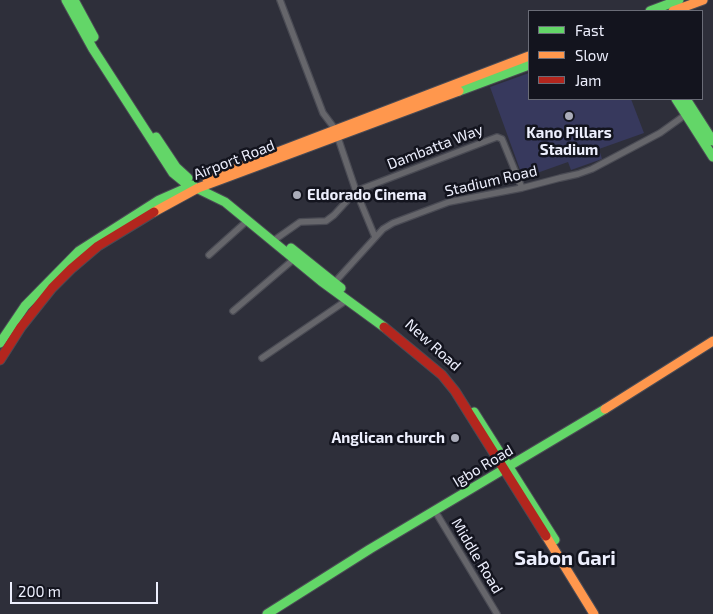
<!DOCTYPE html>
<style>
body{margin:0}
#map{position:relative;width:713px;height:614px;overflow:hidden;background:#2e2f3a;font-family:"Exo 2",sans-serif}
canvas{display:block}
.legend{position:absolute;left:528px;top:10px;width:175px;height:90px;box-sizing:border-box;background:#13141e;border:1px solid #6a6c77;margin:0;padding:6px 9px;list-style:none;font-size:15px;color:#edeffd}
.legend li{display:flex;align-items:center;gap:10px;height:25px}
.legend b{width:25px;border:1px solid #6a6c77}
.scale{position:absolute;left:10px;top:582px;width:148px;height:22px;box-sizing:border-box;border:2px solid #edeffd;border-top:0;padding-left:6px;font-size:15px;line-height:18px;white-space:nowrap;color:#edeffd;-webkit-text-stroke:4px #13141e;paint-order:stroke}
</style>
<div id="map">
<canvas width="713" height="614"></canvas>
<ul class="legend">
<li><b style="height:6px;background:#63d668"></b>Fast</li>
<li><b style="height:6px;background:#ff974d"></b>Slow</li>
<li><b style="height:6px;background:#b3261e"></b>Jam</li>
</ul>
<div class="scale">200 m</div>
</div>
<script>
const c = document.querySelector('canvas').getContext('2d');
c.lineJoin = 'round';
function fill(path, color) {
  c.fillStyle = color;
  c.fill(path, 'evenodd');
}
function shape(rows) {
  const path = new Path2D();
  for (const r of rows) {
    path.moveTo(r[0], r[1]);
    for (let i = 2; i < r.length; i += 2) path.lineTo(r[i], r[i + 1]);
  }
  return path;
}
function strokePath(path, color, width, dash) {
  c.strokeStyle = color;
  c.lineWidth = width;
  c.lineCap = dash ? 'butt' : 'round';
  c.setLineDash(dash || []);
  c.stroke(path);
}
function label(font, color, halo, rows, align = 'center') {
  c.font = font + ' "Exo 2",sans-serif';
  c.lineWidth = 5;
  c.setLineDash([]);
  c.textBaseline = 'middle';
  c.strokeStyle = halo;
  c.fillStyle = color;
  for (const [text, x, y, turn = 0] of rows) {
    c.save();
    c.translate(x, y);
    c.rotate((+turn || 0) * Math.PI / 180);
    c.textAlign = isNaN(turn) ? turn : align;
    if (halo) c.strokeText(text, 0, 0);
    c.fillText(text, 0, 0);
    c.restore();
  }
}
fill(shape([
 [529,73,529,99,631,99,644,133,599,149,602,159,571,170,568,162,523,178,490,87]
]), '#37395d');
const street = shape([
 [280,0,323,113,335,129,356,191,375,237],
 [273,241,300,222,326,221,334,215,356,191,497,137,502,139,522,188],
 [209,255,248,220],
 [334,283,383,229,393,223,449,202,522,188,560,178,578,174,592,169,660,133,688,113],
 [233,311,294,259],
 [262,358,347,300],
 [435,511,497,614]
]);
const fast = shape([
 [66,0,93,49,173,173,184,182,225,202,321,281,384,327],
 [74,0,94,37],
 [650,11,679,0],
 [459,91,529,65],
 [676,99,713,157],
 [686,99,713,141],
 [156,137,176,167,188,178],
 [291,248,341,288],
 [0,343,25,306,79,251,159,200,193,185],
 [474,412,555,540],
 [267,614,370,549,605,409]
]);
const slow = shape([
 [673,11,703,0],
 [207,179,529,56],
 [154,212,198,188,459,91],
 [605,409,713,341],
 [546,536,594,614]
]);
const jam = shape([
 [384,327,442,375,455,391,546,536],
 [0,360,21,327,52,288,71,269,98,246,154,212]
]);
strokePath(street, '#4a4b54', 8);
strokePath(fast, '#4a4b54', 11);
strokePath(slow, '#4a4b54', 11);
strokePath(jam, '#4a4b54', 11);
strokePath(street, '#66666b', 5.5);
strokePath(fast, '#63d668', 9);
strokePath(slow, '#ff974d', 9);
strokePath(jam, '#b3261e', 9);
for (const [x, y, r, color] of [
 [569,116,5,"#aaacb9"],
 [297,195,5,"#aaacb9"],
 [455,438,5,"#aaacb9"]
]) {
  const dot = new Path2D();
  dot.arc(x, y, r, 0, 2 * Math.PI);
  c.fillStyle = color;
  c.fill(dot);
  strokePath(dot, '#13141e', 2);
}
label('bold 15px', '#edeffd', '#13141e', [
 ["Kano Pillars",569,133],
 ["Stadium",569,150],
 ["Eldorado Cinema",307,195,"left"],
 ["Anglican church",445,438,"right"]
]);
label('15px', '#edeffd', '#13141e', [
 ["Dambatta Way",435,147,-21],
 ["Airport Road",234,160,-21],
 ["Stadium Road",491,181,-13],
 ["New Road",433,345,42],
 ["Igbo Road",483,466,-31],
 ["Middle Road",477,556,59]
]);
label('bold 20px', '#edeffd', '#13141e', [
 ["Sabon Gari",565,558]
]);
</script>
